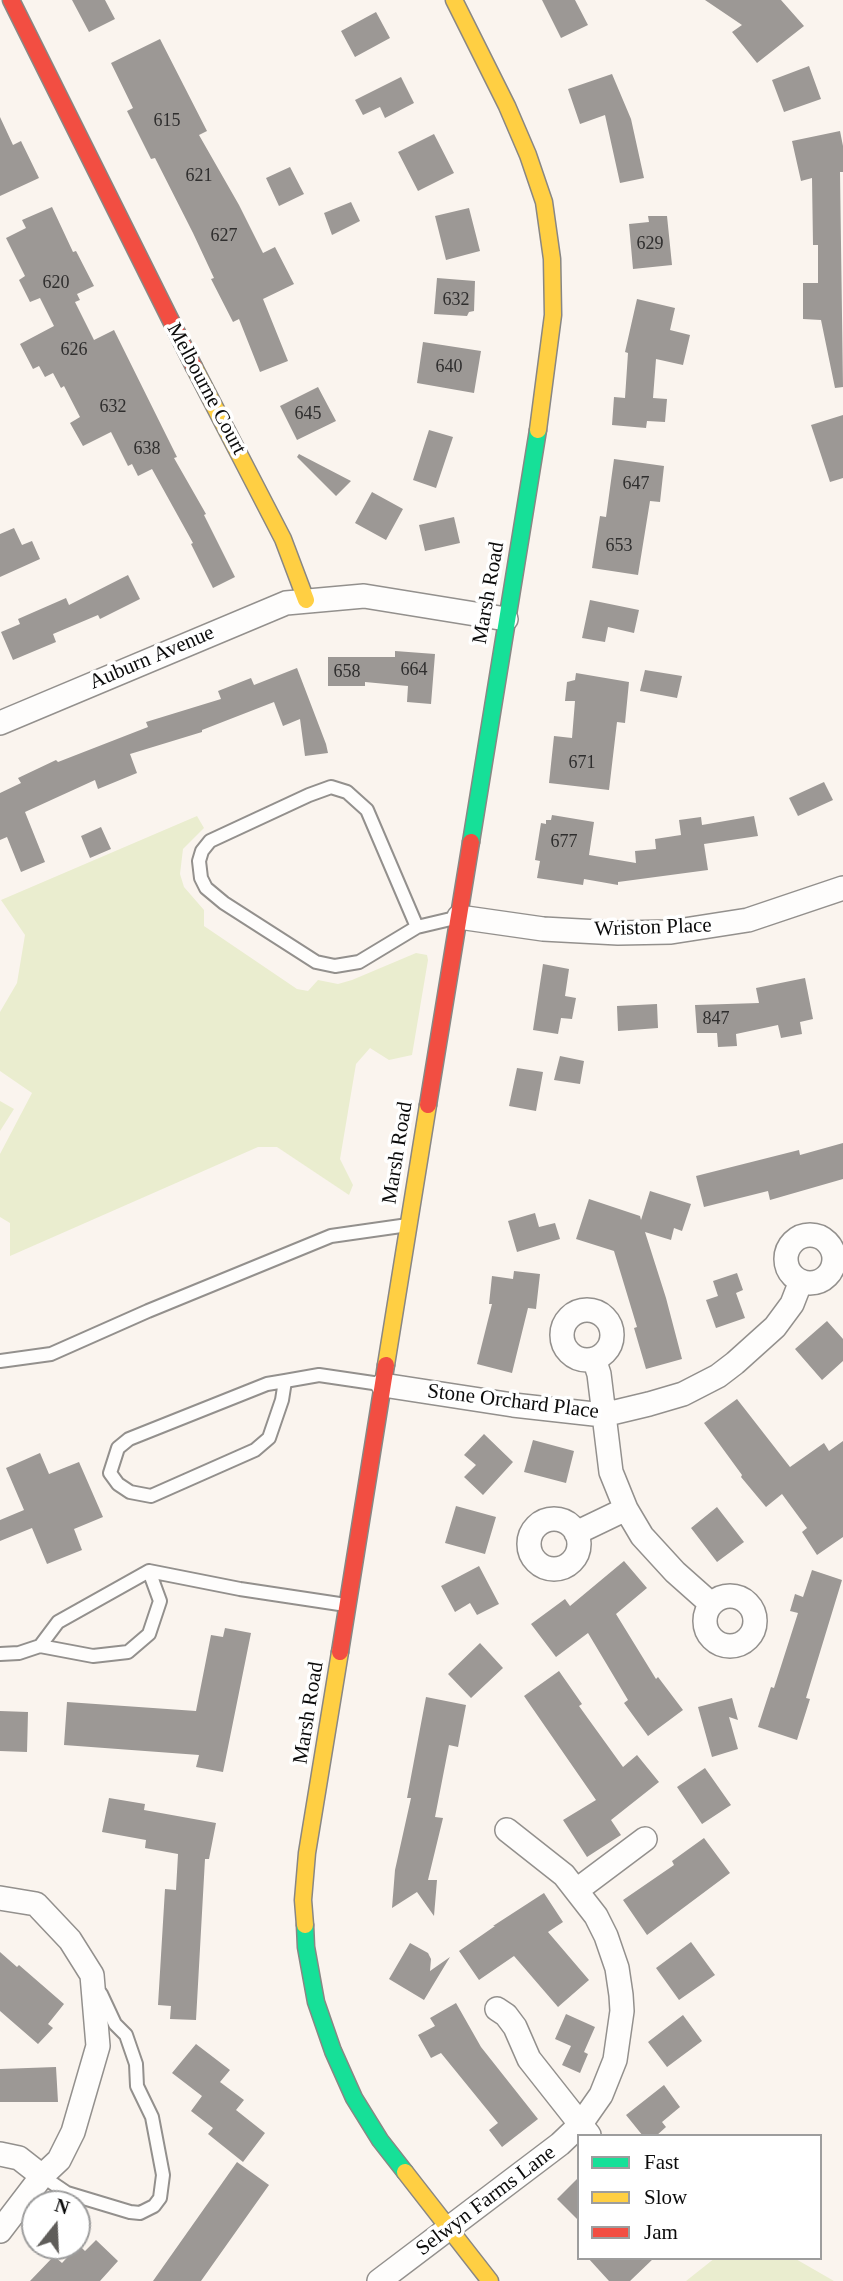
<!DOCTYPE html>
<style>
body{margin:0}
#map{position:relative;width:843px;height:2281px;overflow:hidden;background:#faf4ee;font-family:"Times New Roman",serif}
canvas{display:block}
.legend{position:absolute;left:577px;top:2134px;width:245px;height:126px;box-sizing:border-box;background:#fff;border:2px solid #9d9d9d;margin:0;padding:9px 12px;list-style:none;font-size:21px;color:#0b0b0b}
.legend li{display:flex;align-items:center;gap:14px;height:35px}
.legend b{width:35px;border:2px solid #9d9d9d}
.north{position:absolute;left:21px;top:2190px;width:70px;height:70px;box-sizing:border-box;background:#fff;border:2px solid #9d9d9d;border-radius:50%;rotate:18deg;font-size:19px;font-weight:700;line-height:28px;text-align:center;color:#0b0b0b}
.north::after{content:'';display:block;margin:auto;width:24px;height:32px;background:#5f5d5a;clip-path:polygon(50% 0,100% 100%,50% 72%,0 100%)}
</style>
<div id="map">
<canvas width="843" height="2281"></canvas>
<ul class="legend">
<li><b style="height:9px;background:#16e098"></b>Fast</li>
<li><b style="height:9px;background:#ffcf43"></b>Slow</li>
<li><b style="height:9px;background:#f24e42"></b>Jam</li>
</ul>
<div class="north">N</div>
</div>
<script>
const c = document.querySelector('canvas').getContext('2d');
c.lineJoin = 'round';
function fill(path, color) {
  c.fillStyle = color;
  c.fill(path, 'evenodd');
}
function shape(rows) {
  const path = new Path2D();
  for (const r of rows) {
    if (r.length === 3) {
      path.moveTo(r[0] + r[2], r[1]);
      path.arc(r[0], r[1], r[2], 0, 2 * Math.PI);
      continue;
    }
    path.moveTo(r[0], r[1]);
    for (let i = 2; i < r.length; i += 2) path.lineTo(r[i], r[i + 1]);
  }
  return path;
}
function strokePath(path, color, width, dash) {
  c.strokeStyle = color;
  c.lineWidth = width;
  c.lineCap = dash ? 'butt' : 'round';
  c.setLineDash(dash || []);
  c.stroke(path);
}
function label(font, color, halo, rows, align = 'center') {
  c.font = font + ' "Times New Roman",serif';
  c.lineWidth = 7;
  c.setLineDash([]);
  c.textBaseline = 'middle';
  c.strokeStyle = halo;
  c.fillStyle = color;
  for (const [text, x, y, turn = 0] of rows) {
    c.save();
    c.translate(x, y);
    c.rotate((+turn || 0) * Math.PI / 180);
    c.textAlign = isNaN(turn) ? turn : align;
    if (halo) c.strokeText(text, 0, 0);
    c.fillText(text, 0, 0);
    c.restore();
  }
}
fill(shape([
 [197,816,204,828,183,849,180,874,184,887,204,910,204,926,297,989,308,991,318,980,338,984,352,980,416,953,427,955,428,960,412,1055,389,1060,370,1048,356,1064,340,1159,353,1185,349,1195,277,1147,258,1147,10,1256,10,1223,0,1217,0,1154,32,1093,0,1071,0,1012,17,983,25,935,1,900],
 [0,1101,14,1109,0,1131],
 [715,2258,794,2258,834,2281,686,2281]
]), '#eaedcf');
fill(shape([
 [72,0,105,0,115,19,89,32],
 [542,0,575,0,588,25,561,38],
 [705,0,781,0,804,26,757,63,732,32,742,25],
 [376,12,390,38,355,57,341,31],
 [160,39,207,131,199,135,239,205,263,253,275,247,294,284,263,299,288,361,260,372,239,319,233,322,211,279,214,278,193,233,155,158,151,159,127,111,133,108,111,63],
 [809,66,821,99,784,112,772,80],
 [612,74,631,119,644,178,620,183,605,115,580,124,568,89],
 [401,77,414,103,385,118,380,107,363,115,355,100],
 [0,117,13,145,21,141,39,178,0,196],
 [840,131,843,146,843,172,840,172,843,387,835,388,821,320,803,319,803,283,818,283,818,245,813,245,812,178,801,181,792,141],
 [434,134,454,173,418,191,398,152],
 [290,167,304,194,279,206,266,178],
 [351,202,360,221,332,235,324,213],
 [52,207,73,252,76,251,94,286,77,294,80,300,75,302,94,340,114,330,177,457,174,458,206,514,204,515,235,577,213,588,191,544,193,543,152,469,138,476,132,464,128,466,111,432,83,446,70,423,80,417,64,386,61,388,53,373,45,377,39,366,33,369,20,344,54,326,40,298,30,302,19,280,25,276,6,238,26,228,22,220],
 [469,208,480,251,446,260,435,216],
 [648,216,667,216,672,265,633,269,629,224,649,222],
 [437,278,475,281,474,311,469,312,467,316,434,314],
 [637,299,675,308,670,330,690,335,683,365,656,359,653,398,667,399,665,422,647,421,646,428,612,425,614,397,625,398,628,353,625,352],
 [423,342,481,351,474,393,417,383],
 [318,387,336,421,297,440,280,406],
 [843,415,843,478,830,482,811,425],
 [429,430,453,437,436,488,413,480],
 [299,454,351,481,336,496,297,457],
 [614,459,664,466,660,502,650,501,638,575,592,568,600,516,606,517],
 [372,492,403,509,386,540,355,523],
 [454,517,460,543,425,551,419,525],
 [14,528,22,545,32,541,40,559,0,577,0,534],
 [128,575,140,599,100,619,98,615,53,634,56,642,13,660,1,632,20,624,18,619,66,598,69,605],
 [590,600,639,610,634,633,608,627,605,642,582,638],
 [395,651,435,654,431,704,407,702,408,686,365,682,365,686,328,686,328,657,395,657],
 [297,668,326,744,328,753,305,756,300,719,283,726,274,702,202,730,202,732,130,754,137,773,98,789,95,780,25,812,45,862,21,872,7,837,0,840,0,793,21,783,18,778,56,760,58,762,148,727,146,722,221,699,218,691,251,678,254,685],
 [645,670,682,676,677,698,640,691],
 [576,673,629,682,625,723,617,722,609,790,549,783,554,736,572,738,575,701,565,701,567,682,575,680],
 [824,782,833,800,798,816,789,798],
 [552,815,594,822,589,855,636,863,635,851,656,849,655,839,681,835,679,820,701,817,702,825,754,816,758,836,704,844,708,870,618,882,618,885,584,879,583,885,537,878,540,861,535,860,541,823,546,824,546,820,551,820],
 [101,827,111,849,90,858,81,836],
 [543,964,569,969,565,996,576,998,572,1019,561,1018,558,1034,533,1030],
 [805,978,813,1019,800,1022,802,1034,781,1038,778,1025,736,1034,737,1046,718,1047,717,1033,697,1033,695,1005,759,1003,756,988],
 [657,1004,658,1028,618,1031,617,1006],
 [560,1056,584,1061,580,1084,554,1080],
 [517,1068,543,1072,536,1111,509,1106],
 [843,1143,843,1179,770,1200,768,1191,704,1207,696,1176,799,1150,800,1155],
 [650,1191,691,1204,682,1231,674,1228,671,1240,645,1232,666,1298,682,1359,646,1369,634,1328,637,1327,614,1251,576,1239,589,1199,640,1216,641,1220],
 [535,1213,539,1227,555,1223,560,1239,517,1252,508,1221],
 [514,1271,540,1274,536,1309,528,1308,512,1373,477,1364,492,1304,489,1304,492,1276,513,1279],
 [737,1273,743,1290,736,1293,745,1318,716,1328,706,1300,718,1296,713,1281],
 [827,1321,843,1339,843,1361,822,1380,795,1349],
 [737,1399,790,1467,824,1443,829,1451,843,1441,843,1537,817,1555,802,1532,807,1528,782,1494,766,1507,741,1477,742,1475,704,1423],
 [484,1434,513,1462,483,1495,464,1477,476,1465,464,1455],
 [533,1440,574,1451,566,1483,524,1472],
 [40,1453,49,1474,79,1462,103,1517,74,1529,82,1550,47,1564,32,1528,0,1541,0,1520,24,1510,6,1468],
 [456,1506,496,1517,485,1554,445,1543],
 [717,1507,744,1542,717,1562,691,1528],
 [624,1561,647,1588,616,1614,656,1679,658,1677,683,1710,648,1736,624,1703,628,1700,588,1633,556,1657,531,1624,565,1599,570,1606],
 [479,1566,499,1604,477,1615,470,1603,455,1612,441,1586],
 [812,1570,842,1580,806,1698,810,1699,797,1740,758,1727,771,1687,774,1688,798,1613,790,1611,795,1594,803,1597],
 [225,1628,251,1633,223,1772,196,1767,199,1755,64,1745,67,1702,196,1711,211,1635,223,1637],
 [480,1643,503,1668,471,1698,448,1674],
 [559,1671,582,1704,579,1706,623,1767,637,1755,659,1782,611,1820,621,1835,587,1857,563,1820,596,1800,524,1696],
 [426,1697,466,1705,458,1747,449,1745,435,1817,443,1818,428,1880,437,1880,434,1916,417,1892,392,1908,395,1870,411,1798,407,1798],
 [732,1698,738,1720,729,1717,738,1749,712,1757,698,1707],
 [0,1711,28,1712,27,1752,0,1751],
 [705,1768,731,1805,702,1824,677,1787],
 [109,1798,145,1804,144,1810,216,1823,209,1859,205,1859,196,2020,170,2019,171,2006,158,2005,165,1889,176,1890,178,1854,145,1848,146,1840,102,1832],
 [704,1838,730,1873,647,1935,623,1900,674,1865,672,1861],
 [544,1893,563,1922,548,1932,589,1980,558,2007,514,1956,479,1980,459,1951,495,1926,493,1926],
 [691,1942,715,1975,679,2000,656,1968],
 [410,1943,428,1953,431,1959,430,1971,450,1957,424,2000,389,1979],
 [0,1952,17,1967,19,1965,64,2004,48,2024,53,2028,38,2044,0,2011],
 [456,2003,481,2047,538,2119,502,2147,489,2130,498,2123,441,2053,431,2058,418,2035,435,2026,430,2018],
 [566,2014,595,2027,584,2052,588,2054,580,2073,562,2065,571,2046,555,2039],
 [683,2015,702,2041,667,2067,648,2042],
 [196,2044,230,2070,220,2082,244,2100,236,2110,265,2133,243,2162,208,2134,213,2128,191,2111,202,2096,172,2073],
 [56,2067,58,2102,0,2102,0,2069],
 [664,2085,680,2107,662,2122,666,2127,656,2136,643,2136,626,2115],
 [237,2162,269,2185,201,2281,153,2281],
 [579,2177,579,2221,557,2199],
 [96,2240,118,2261,100,2281,30,2281,54,2256,62,2263,79,2245,85,2251],
 [588,2258,654,2258,630,2281,609,2281]
]), '#9c9895');
const lane = shape([
 [417,927,367,810,347,792,331,787,309,795,210,841,202,851,199,861,201,878,206,888,224,903,316,962,335,966,359,962,417,927,455,918],
 [0,1361,51,1354,148,1311,331,1236,408,1225],
 [285,1381,282,1400,269,1438,255,1450,151,1496,130,1492,118,1484,110,1473,118,1448,129,1439,267,1384,285,1381,319,1375,380,1384],
 [40,1646,93,1656,128,1652,149,1634,160,1601,149,1571],
 [0,1654,19,1653,40,1646,58,1622,149,1571,240,1589,346,1605],
 [42,2176,67,2193,130,2212,140,2213,154,2206,160,2198,163,2175,152,2117,137,2086,136,2064,126,2035,115,2024,101,1994]
]);
const street = shape([
 [0,723,286,603,364,596,506,619],
 [459,917,543,929,618,933,671,932,748,920,843,888],
 [810,1259,24],
 [587,1335,25],
 [594,1359,599,1374,611,1472,626,1509,642,1536,675,1572,711,1604],
 [383,1385,513,1405,603,1415,649,1404,683,1394,718,1376,735,1363,775,1327,792,1304,801,1281],
 [554,1544,25],
 [576,1533,626,1509],
 [730,1621,25],
 [577,1890,645,1839],
 [0,1898,36,1904,70,1940,92,1975,98,2046,73,2132,59,2160,42,2176,0,2231],
 [497,2009,506,2015,515,2027,529,2059,589,2135],
 [0,2154,19,2158,42,2176],
 [379,2281,560,2144,580,2125,601,2095,615,2060,622,2011,621,1995,617,1968,606,1936,596,1916,564,1875,507,1830]
]);
const fast = shape([
 [471,842,538,430],
 [305,1925,306,1947,316,2002,333,2051,354,2098,380,2140,405,2172]
]);
const slow = shape([
 [454,0,507,106,528,155,544,202,552,259,553,315,538,430],
 [194,367,283,539,306,600],
 [386,1365,428,1105],
 [305,1925,303,1900,307,1853,340,1652],
 [405,2172,490,2281]
]);
const jam = shape([
 [11,0,194,367],
 [428,1105,471,842],
 [340,1652,386,1365]
]);
strokePath(lane, '#93908d', 16);
strokePath(street, '#93908d', 26);
strokePath(fast, '#898784', 19);
strokePath(slow, '#898784', 19);
strokePath(jam, '#898784', 19);
strokePath(lane, '#fefdfc', 12);
strokePath(street, '#fefdfc', 23);
strokePath(fast, '#16e098', 16);
strokePath(slow, '#ffcf43', 16);
strokePath(jam, '#f24e42', 16);
label('18px', '#2f2e2e', null, [
 ["615",167,121],
 ["621",199,176],
 ["627",224,236],
 ["629",650,244],
 ["620",56,283],
 ["632",456,300],
 ["626",74,350],
 ["640",449,367],
 ["632",113,407],
 ["645",308,414],
 ["638",147,449],
 ["647",636,484],
 ["653",619,546],
 ["664",414,670],
 ["658",347,672],
 ["671",582,763],
 ["677",564,842],
 ["847",716,1019]
]);
label('21px', '#0b0b0b', '#fff', [
 ["Melbourne Court",206,389,62],
 ["Marsh Road",489,593,-80],
 ["Auburn Avenue",152,658,-23],
 ["Wriston Place",653,928,-2],
 ["Marsh Road",398,1153,-81],
 ["Stone Orchard Place",513,1402,7],
 ["Marsh Road",309,1713,-81],
 ["Selwyn Farms Lane",486,2201,-37]
]);
</script>
